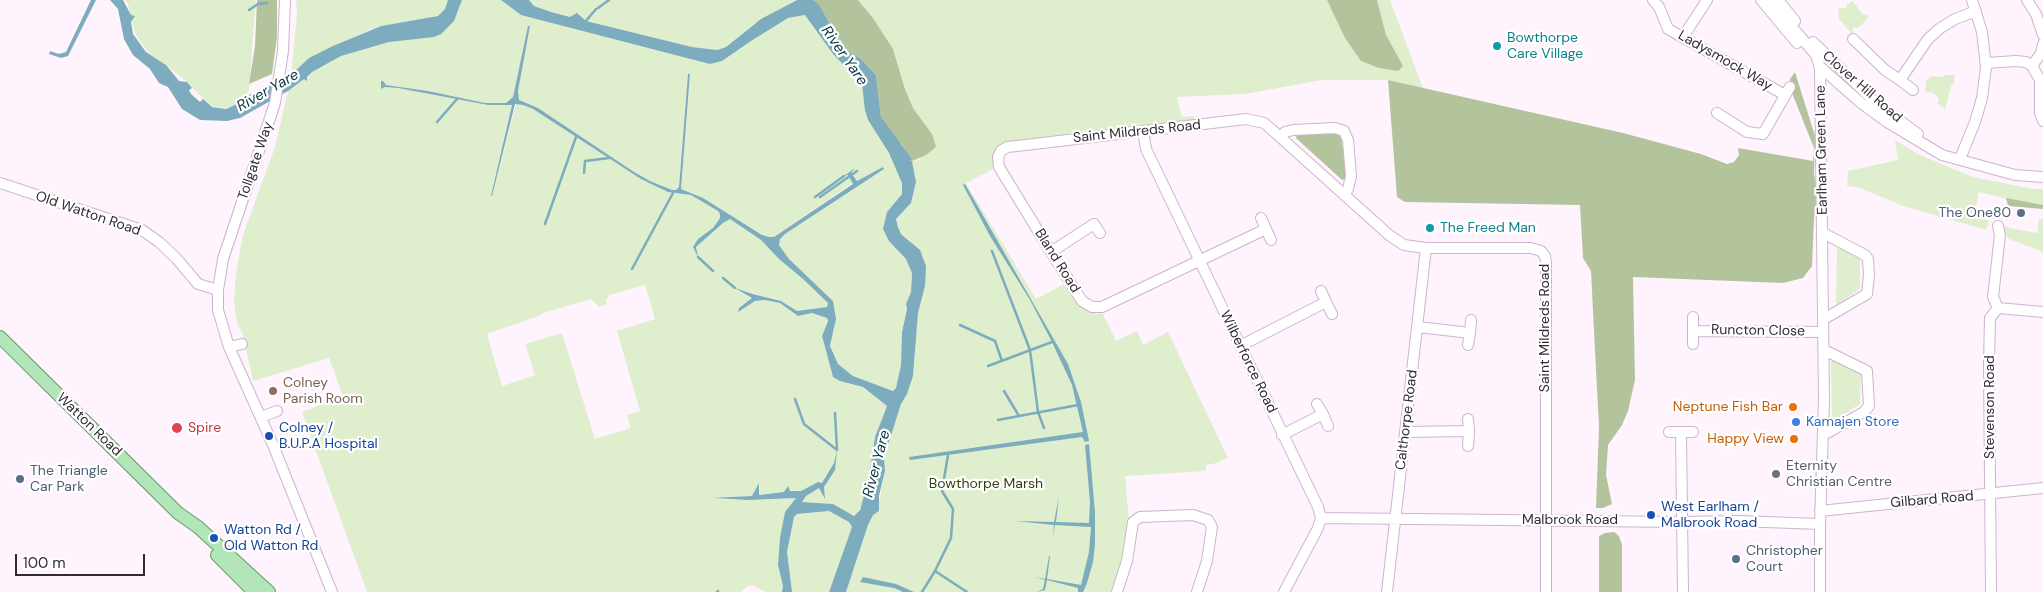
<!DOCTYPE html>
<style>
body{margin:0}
#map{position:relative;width:2043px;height:592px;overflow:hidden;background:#fff4fe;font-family:"DM Sans",sans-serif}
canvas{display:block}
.scale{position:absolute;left:15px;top:554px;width:130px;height:22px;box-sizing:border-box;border:2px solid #352a34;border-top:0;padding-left:6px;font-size:15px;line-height:18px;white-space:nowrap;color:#352a34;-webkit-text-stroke:4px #fff;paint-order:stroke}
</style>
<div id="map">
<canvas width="2043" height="592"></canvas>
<div class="scale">100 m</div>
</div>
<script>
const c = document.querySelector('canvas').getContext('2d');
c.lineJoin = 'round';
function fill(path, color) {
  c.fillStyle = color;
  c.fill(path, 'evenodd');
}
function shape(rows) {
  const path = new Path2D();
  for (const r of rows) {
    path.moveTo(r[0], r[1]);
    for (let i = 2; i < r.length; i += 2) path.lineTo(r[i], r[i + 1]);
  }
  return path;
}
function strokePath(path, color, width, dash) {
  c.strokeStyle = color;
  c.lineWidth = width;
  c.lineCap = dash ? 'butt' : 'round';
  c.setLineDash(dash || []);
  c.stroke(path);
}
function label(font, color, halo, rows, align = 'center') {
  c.font = font + ' "DM Sans",sans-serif';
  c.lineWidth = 4.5;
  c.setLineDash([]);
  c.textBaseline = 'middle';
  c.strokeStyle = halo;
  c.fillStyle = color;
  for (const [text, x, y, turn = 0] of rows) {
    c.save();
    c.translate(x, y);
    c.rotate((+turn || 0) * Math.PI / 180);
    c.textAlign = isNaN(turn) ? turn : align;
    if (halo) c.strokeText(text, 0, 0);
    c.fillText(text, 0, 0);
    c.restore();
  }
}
fill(shape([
 [125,0,256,0,249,90,242,102,227,108,211,106,180,76,148,52,135,34,128,4],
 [296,0,448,0,445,9,438,16,381,26,369,30,309,58,291,75,297,14],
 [462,0,501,0,521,15,722,61,751,41,788,18,805,15,833,54,862,84,868,120,889,153,902,183,902,194,887,212,900,252,909,264,912,273,911,292,906,304,907,309,902,332,901,365,896,388,893,391,853,376,838,364,830,346,835,327,833,301,789,259,779,245,780,239,785,234,884,169,883,167,857,181,851,173,848,175,853,183,774,237,769,237,762,235,703,198,681,189,690,74,688,75,679,188,676,190,672,190,650,181,634,172,538,108,519,100,518,91,530,26,528,26,513,97,506,103,485,103,428,91,386,85,381,81,381,89,385,87,398,88,488,105,512,105,492,196,516,104,523,105,533,109,641,179,673,193,691,195,718,211,721,214,720,218,713,228,695,244,693,247,697,254,696,247,702,241,727,219,730,219,761,240,779,259,803,279,828,303,827,307,797,311,781,301,738,289,752,298,739,308,755,301,765,300,780,303,798,316,812,313,827,318,828,321,822,337,833,377,840,381,863,387,887,406,875,437,868,481,863,502,856,515,847,513,833,504,802,502,806,496,819,488,822,492,823,499,824,487,835,470,836,454,834,463,822,483,818,482,801,491,787,490,784,492,759,495,760,484,752,496,712,499,748,500,796,498,785,512,778,565,783,586,782,592,765,592,754,586,748,586,740,592,367,592,302,412,343,396,329,358,253,381,243,335,237,322,234,301,236,273,243,235,275,147,288,91,305,78,306,80,312,72,341,56,389,42,408,39,457,14],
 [645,285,655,319,617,331,640,411,627,415,631,428,595,439,562,333,525,344,535,375,502,386,487,334,541,315,543,313,591,299,599,307,607,304,606,300,610,295],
 [529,0,797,0,754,24,726,47,717,50,692,47,586,21,579,14,570,17,551,12,534,6],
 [858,0,1390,0,1423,88,1388,80,1322,80,1245,94,1177,97,1182,117,1193,116,1195,120,1010,143,995,168,966,183,1036,299,1066,283,1078,302,1085,309,1097,314,1102,312,1116,341,1137,331,1143,345,1168,332,1228,458,1217,463,1206,465,1206,471,1125,476,1129,522,1123,554,1111,592,846,592,868,525,879,502,885,471,884,458,901,404,907,394,913,376,918,313,925,286,910,240,901,234,896,219,911,203,916,182,912,161,919,160,932,134,913,108,905,89,893,49,873,18],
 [1853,1,1862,14,1866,14,1869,17,1858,28,1853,28,1853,35,1839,19,1838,8,1846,8,1847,4],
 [1945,75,1955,75,1954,84,1951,86,1945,109,1937,103,1939,99,1935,94,1931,92,1928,93,1925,91,1926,81,1931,76,1941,77],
 [1895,140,1920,155,1973,177,2033,189,2043,189,2043,205,2007,199,1979,192,1975,211,1989,221,1986,230,1903,206,1860,188,1847,186,1848,171,1898,160],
 [2039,219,2043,219,2043,252,2009,239,1999,226,2037,233],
 [1837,243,1860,257,1860,289,1836,305],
 [1831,359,1861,372,1860,404,1832,422],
 [829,511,850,522,852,527,829,592,792,592,787,552,794,517,797,514]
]), '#dfefcd');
fill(shape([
 [257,0,277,0,277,37,272,74,249,84,255,46],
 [813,0,858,0,873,18,893,49,905,89,913,108,932,134,936,147,926,155,910,162,911,159,902,145,890,132,881,117,876,75,860,58,849,52],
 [1327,0,1377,0,1386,35,1403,66,1398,71,1379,68,1361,61,1345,38],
 [1795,72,1815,136,1814,174,1818,196,1814,218,1812,266,1803,278,1783,283,1633,277,1635,380,1628,411,1622,425,1608,445,1606,475,1612,504,1603,508,1596,508,1599,427,1596,370,1591,271,1583,258,1580,205,1405,202,1397,197,1388,80,1623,133,1701,154,1727,164,1734,162,1739,155,1738,148,1813,161,1814,148,1792,93,1790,79],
 [1300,133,1337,133,1341,135,1346,175,1345,179,1342,180,1296,138,1297,134],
 [2006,198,2043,205,2043,209,2008,206],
 [1614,532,1619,536,1622,545,1622,592,1599,592,1599,536,1605,533]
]), '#b3c49d');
fill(shape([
 [91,0,96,0,68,56,61,58,49,54,50,51,59,54,66,52],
 [110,0,123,0,131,15,135,16,131,22,133,34,146,52,166,65,179,81,187,82,192,88,189,90,191,94,200,102,203,99,212,107,226,109,241,102,246,96,262,90,291,75,309,58,333,46,381,26,438,16,445,9,448,0,462,0,454,21,441,34,434,37,389,42,341,56,312,72,307,77,307,81,304,79,288,91,240,118,227,121,200,120,182,109,168,87,159,83,150,69,133,55,124,39,118,9],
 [501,0,529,0,534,6,551,12,570,17,577,13,586,21,692,47,717,50,726,47,761,19,797,0,813,0,819,5,833,30,849,52,860,58,876,75,881,117,912,159,910,161,912,161,916,182,911,203,896,219,898,227,901,234,920,250,926,266,925,286,918,313,913,376,907,394,901,404,884,458,885,471,879,496,879,511,873,515,868,525,846,592,829,592,852,527,849,522,829,511,797,514,794,517,787,552,792,592,782,592,783,586,778,565,780,538,785,512,796,498,748,500,712,498,752,496,759,483,759,495,784,492,788,486,790,491,801,491,818,482,822,483,834,463,837,450,835,470,824,487,825,499,819,488,806,496,802,502,833,504,854,516,860,510,868,481,875,437,887,406,863,387,840,381,833,377,822,336,828,321,827,318,812,313,798,316,780,303,765,300,755,301,738,312,739,308,752,298,735,288,753,294,781,301,797,311,827,307,828,303,803,279,779,259,761,240,730,219,723,223,696,247,698,257,693,247,698,239,713,228,720,218,720,214,718,211,691,195,668,192,641,179,533,109,523,105,515,104,492,196,491,196,512,105,488,105,398,88,385,87,381,89,381,81,383,81,386,85,428,91,485,103,506,103,513,97,528,26,530,26,518,91,519,100,538,108,634,172,650,181,672,190,676,190,679,187,688,74,690,74,681,189,703,198,762,235,769,237,774,237,853,184,848,175,844,176,855,168,851,173,857,181,883,167,884,169,785,234,780,239,779,245,789,259,833,301,836,319,830,346,838,364,853,376,893,391,896,388,901,365,902,332,907,309,906,304,911,292,912,273,906,259,889,241,883,229,887,212,902,194,902,183,889,153,868,120,865,110,862,84,833,54,805,15,788,18,751,41,722,61,710,64,521,15],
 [965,184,1068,364,1081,402,1089,441,1085,442,1082,437,910,460,909,457,1083,432,1072,385,1052,342,1030,300,990,236,963,185],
 [1089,444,1095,512,1095,544,1093,562,1087,583,1083,592,1078,592,1078,588,1047,580,1045,590,1037,592,1043,589,1045,580,1035,577,1045,579,1049,556,1050,556,1047,579,1081,585,1089,552,1091,527,1055,525,1053,538,1054,525,1015,521,1054,522,1059,496,1056,522,1089,523,1090,502,1085,445],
 [863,577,896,584,914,592,903,592,894,588,860,582]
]), '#7cacbd');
strokePath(shape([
 [598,8,609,0],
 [249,10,258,4,267,3],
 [586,21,596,9],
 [437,122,457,99],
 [584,173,585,161,609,158],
 [815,197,844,176],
 [820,197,857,171],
 [545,224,576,137],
 [992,251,1030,350,1038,412,1044,428],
 [698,257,713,271],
 [632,269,673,193],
 [723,278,735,288],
 [960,325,995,341,1002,361],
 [988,366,1052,342],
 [1004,391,1019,416],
 [795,399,804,424,837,450],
 [835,413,837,450],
 [998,420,1078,405],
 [935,571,967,592],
 [717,592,718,591],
 [922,592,935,571,951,538,953,509,942,491,948,455]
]), '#7cacbd', 2.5);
const minor = shape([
 [285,0,283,51,275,103,223,259,218,290,218,310,229,347,273,445,332,592],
 [1653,0,1659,7,1668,29,1785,95],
 [1761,0,1797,43],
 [1771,0,1774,6,1816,55,1820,68,1824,400,1820,524,1820,592],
 [1778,0,1795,21],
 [2027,0,2036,14,2043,35],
 [1683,37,1707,0],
 [1853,39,1885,70,1900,80],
 [1813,42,1876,103,1918,134],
 [1986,63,2016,61,2026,62,2032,66,2040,80,2040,113,2043,121],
 [1819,66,1861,103,1887,122,1942,155,2015,175,2043,177],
 [2032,66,2041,53,2043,44],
 [1913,90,1900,80,1928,39,1939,29,1955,19,1976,11],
 [1717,113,1747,132,1763,134,1790,87],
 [1143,131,1146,149,1318,507,1321,518,1318,528,1284,592],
 [1280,137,1285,132,1293,130,1335,128,1344,131,1348,140,1351,176,1348,189,1344,195],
 [1960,159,1975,122,1982,98,1986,67,1982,32,1972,0],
 [0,183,142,230,159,242,176,258,198,284,218,290],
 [1261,218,1266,229],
 [1823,233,1865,255,1868,259,1869,275,1867,294,1824,319],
 [1271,240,1266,229,1102,307,1092,307,1082,301,1051,252,999,167,998,157,1001,151,1007,147,1017,146,1246,119,1264,123,1270,128,1389,235,1404,245,1426,248,1531,248,1541,251,1545,256,1546,263,1546,592],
 [1051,252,1094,224,1100,233],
 [1321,291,1326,302],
 [1998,308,2043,312],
 [1693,317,1693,331],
 [1418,327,1470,333,1471,320],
 [1693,344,1693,331,1823,332],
 [1468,345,1470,333],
 [1240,346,1326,302,1332,314],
 [229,347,242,344],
 [1317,404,1323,414],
 [261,417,277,411],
 [1468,419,1469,431],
 [1405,432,1469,431,1468,446],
 [1669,432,1681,432],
 [1824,433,1829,432,1864,412,1869,406,1867,371,1824,350],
 [1282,435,1323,414,1328,426],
 [1820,511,2043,488],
 [1321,518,1682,522,1738,521,1820,524],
 [1117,592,1127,561,1133,522,1140,517,1193,515,1208,520,1212,527,1207,561,1197,592],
 [1387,592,1426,248],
 [1683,592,1681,432,1693,432],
 [1991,592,1989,363,1990,318,1998,308,1993,297,2000,235,1998,226]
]);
const major = shape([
 [0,337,178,513,198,527,269,592],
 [217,555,254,592]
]);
strokePath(minor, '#ceb3cc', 12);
strokePath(major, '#64996b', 14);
strokePath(minor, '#fff', 10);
strokePath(major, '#b2e6b8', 12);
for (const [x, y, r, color] of [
 [1497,46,5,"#0f9aa8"],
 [2021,213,5,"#5c6f8a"],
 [1430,228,5,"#0f9aa8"],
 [273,391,5,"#8d6e63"],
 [1793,407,5,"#e8710a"],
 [1796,422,5,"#3f7fe0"],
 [177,428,6,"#e0444e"],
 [269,436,5,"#1a4fb4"],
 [1794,439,5,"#e8710a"],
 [1776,474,5,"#6b7280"],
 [20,479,5,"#5c6f8a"],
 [1651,515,5,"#1a4fb4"],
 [214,538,5,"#1a4fb4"],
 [1736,559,5,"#5c6f8a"]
]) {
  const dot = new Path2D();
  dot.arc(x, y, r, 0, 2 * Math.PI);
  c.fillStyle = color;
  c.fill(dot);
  strokePath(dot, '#fff', 2);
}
label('14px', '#0d838f', '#fff', [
 ["Bowthorpe",1507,38],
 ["Care Village",1507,54],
 ["The Freed Man",1440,228]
], 'left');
label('14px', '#352a34', '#fff', [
 ["Ladysmock Way",1725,61,30],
 ["Clover Hill Road",1862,87,41],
 ["Saint Mildreds Road",1137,132,-6],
 ["Earlham Green Lane",1822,150,-91],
 ["Tollgate Way",256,161,-71],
 ["Old Watton Road",88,214,19],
 ["Bland Road",1057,261,58],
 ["Saint Mildreds Road",1545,328,-90],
 ["Runcton Close",1758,331,1],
 ["Wilberforce Road",1248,362,64],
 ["Stevenson Road",1990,407,-90],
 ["Calthorpe Road",1407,420,-83],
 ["Watton Road",89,425,44],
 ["Gilbard Road",1932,500,-5],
 ["Malbrook Road",1570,520]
]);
label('14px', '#4e5e75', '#fff', [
 ["The One80",2011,213,"right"],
 ["The Triangle",30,471],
 ["Car Park",30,487],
 ["Christopher",1746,551],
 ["Court",1746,567]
], 'left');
label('14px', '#785e54', '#fff', [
 ["Colney",283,383],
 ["Parish Room",283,399]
], 'left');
label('14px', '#c56008', '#fff', [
 ["Neptune Fish Bar",1783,407],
 ["Happy View",1784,439]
], 'right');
label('14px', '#366cbe', '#fff', [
 ["Kamajen Store",1806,422]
], 'left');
label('14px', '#be3a42', '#fff', [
 ["Spire",188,428]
], 'left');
label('14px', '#164399', '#fff', [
 ["Colney /",279,428],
 ["B.U.P.A Hospital",279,444],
 ["West Earlham /",1661,507],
 ["Malbrook Road",1661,523],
 ["Watton Rd /",224,530],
 ["Old Watton Rd",224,546]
], 'left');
label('14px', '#5b616d', '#fff', [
 ["Eternity",1786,466],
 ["Christian Centre",1786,482]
], 'left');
label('14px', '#304508', '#fff', [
 ["Bowthorpe Marsh",986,484]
]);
label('italic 15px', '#083643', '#fff', [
 ["River Yare",844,56,55],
 ["River Yare",268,91,-30],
 ["River Yare",877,464,-75]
]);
</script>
